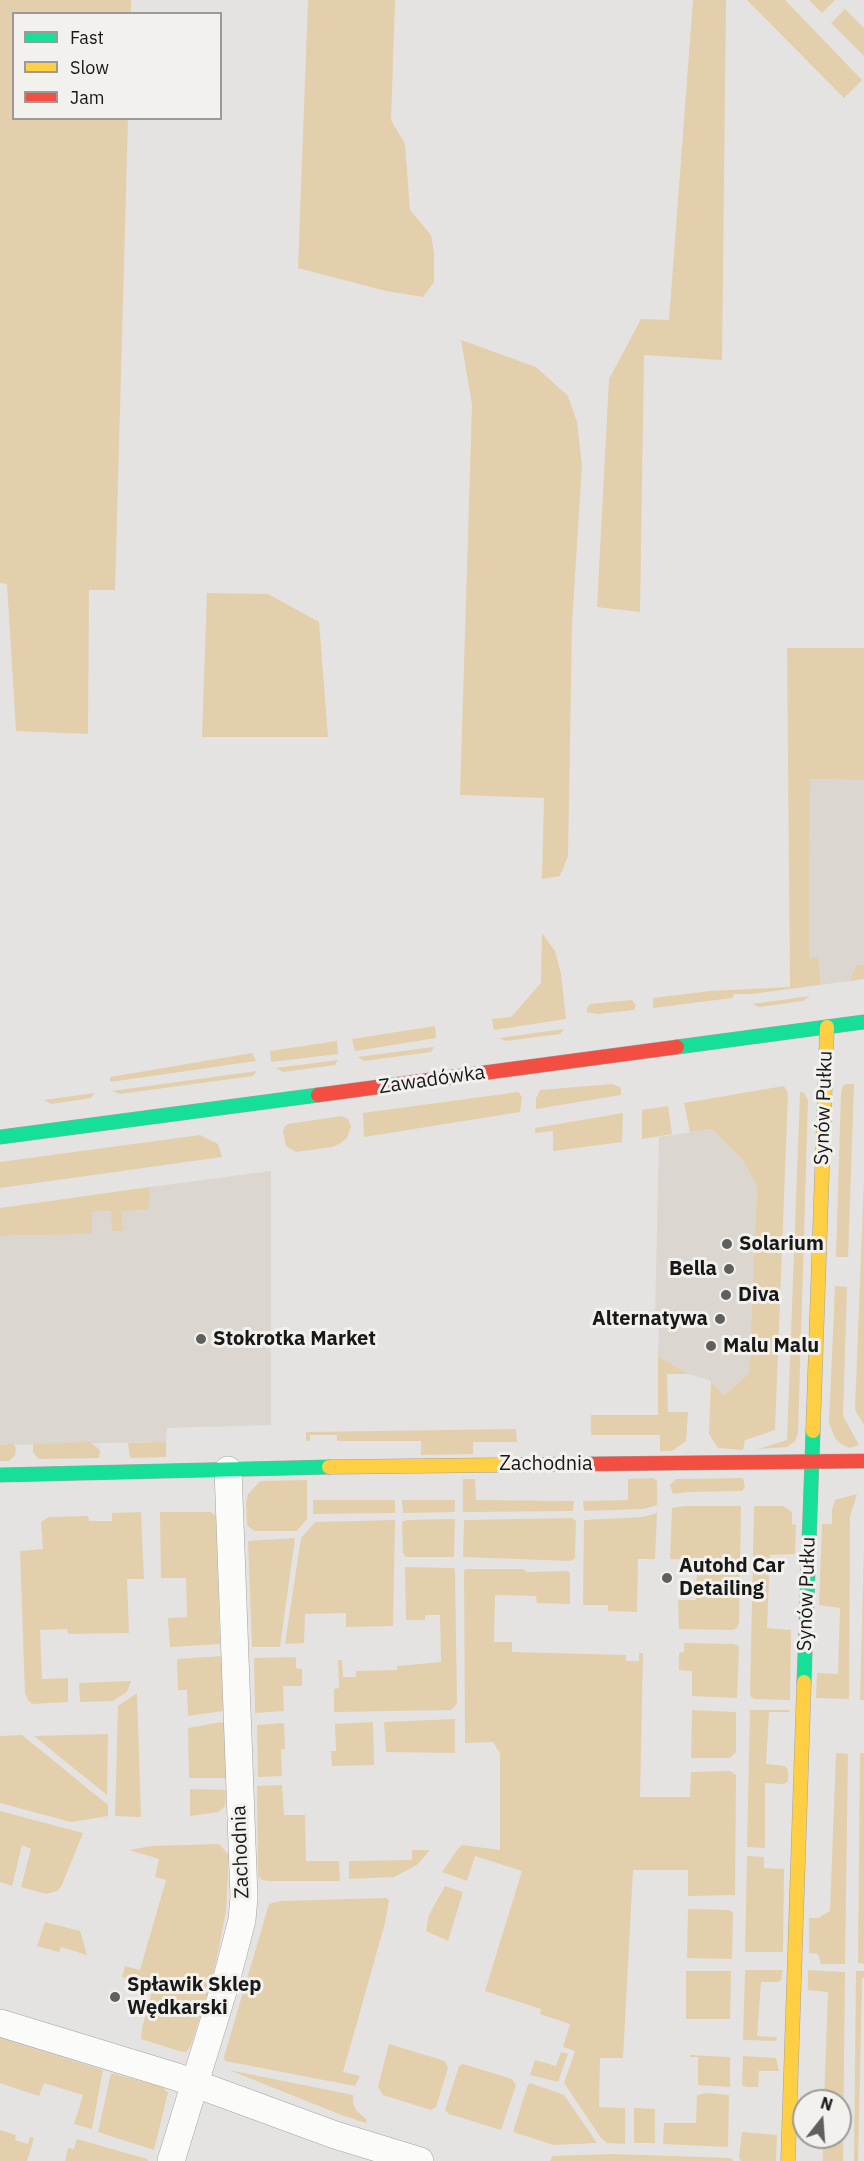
<!DOCTYPE html>
<meta charset="utf-8">
<style>
body{margin:0}
#map{position:relative;width:864px;height:2161px;overflow:hidden;background:#e5e3e1;font-family:"IBM Plex Sans",sans-serif}
canvas{display:block}
.legend{position:absolute;left:12px;top:12px;width:210px;height:108px;box-sizing:border-box;background:#f3f1ee;border:2px solid #9b9a98;margin:0;padding:8px 10px;list-style:none;font-size:18px;color:#181816}
.legend li{display:flex;align-items:center;gap:12px;height:30px}
.legend b{width:30px;border:2px solid #9b9a98}
.north{position:absolute;left:792px;top:2089px;width:60px;height:60px;box-sizing:border-box;background:#f3f1ee;border:2px solid #9b9a98;border-radius:50%;rotate:17deg;font-size:16px;font-weight:700;line-height:24px;text-align:center;color:#181816}
.north::after{content:'';display:block;margin:auto;width:21px;height:27px;background:#605f5d;clip-path:polygon(50% 0,100% 100%,50% 72%,0 100%)}
</style>
<div id="map">
<canvas width="864" height="2161"></canvas>
<ul class="legend">
<li><b style="height:8px;background:#16e098"></b>Fast</li>
<li><b style="height:8px;background:#ffcf43"></b>Slow</li>
<li><b style="height:8px;background:#f24e42"></b>Jam</li>
</ul>
<div class="north">N</div>
</div>
<script>
const c = document.querySelector('canvas').getContext('2d');
c.lineJoin = 'round';
function fill(path, color) {
  c.fillStyle = color;
  c.fill(path, 'evenodd');
}
function shape(rows) {
  const path = new Path2D();
  for (const r of rows) {
    path.moveTo(r[0], r[1]);
    for (let i = 2; i < r.length; i += 2) path.lineTo(r[i], r[i + 1]);
  }
  return path;
}
function strokePath(path, color, width, dash) {
  c.strokeStyle = color;
  c.lineWidth = width;
  c.lineCap = dash ? 'butt' : 'round';
  c.setLineDash(dash || []);
  c.stroke(path);
}
function label(font, color, halo, rows, align = 'center') {
  c.font = font + ' "IBM Plex Sans",sans-serif';
  c.lineWidth = 6;
  c.setLineDash([]);
  c.textBaseline = 'middle';
  c.strokeStyle = halo;
  c.fillStyle = color;
  for (const [text, x, y, turn = 0] of rows) {
    c.save();
    c.translate(x, y);
    c.rotate((+turn || 0) * Math.PI / 180);
    c.textAlign = isNaN(turn) ? turn : align;
    if (halo) c.strokeText(text, 0, 0);
    c.fillText(text, 0, 0);
    c.restore();
  }
}
fill(shape([
 [810,779,864,780,864,964,856,965,850,981,820,985,821,979,818,958,809,958],
 [712,1129,743,1160,757,1187,749,1373,724,1396,711,1381,688,1374,658,1356,659,1323,655,1319,659,1137],
 [271,1171,271,1425,167,1428,166,1442,0,1445,0,1236,92,1234,92,1212,111,1211,123,1231,122,1211,149,1210,150,1187]
]), '#dbd7d0');
fill(shape([
 [0,0,131,0,131,13,14,14,14,118,128,119,115,590,89,590,88,734,16,731,7,584,0,583],
 [308,0,395,0,391,120,405,144,410,210,431,235,434,253,434,282,423,297,386,291,298,268],
 [693,0,726,0,722,360,644,355,640,612,597,607,609,379,641,319,669,320],
 [747,0,785,0,862,80,844,98],
 [809,0,835,0,822,13],
 [845,9,864,28,864,56,831,23],
 [461,340,536,367,568,396,577,422,582,466,572,623,568,856,560,876,542,879,544,798,460,795,472,405],
 [207,593,268,594,319,622,328,737,202,737],
 [787,648,864,648,864,780,810,779,809,958,818,957,821,982,820,985,751,994,734,994,732,998,653,1008,653,998,710,991,790,987],
 [542,933,555,951,561,974,566,1019,494,1030,492,1019,511,1017,541,983],
 [864,964,864,979,850,981,856,965],
 [810,996,803,1001,759,1007,752,1004],
 [632,1000,636,1005,634,1010,597,1014,587,1012,587,1009,590,1004],
 [435,1026,436,1038,355,1051,352,1039],
 [564,1029,560,1034,506,1041,499,1038],
 [337,1041,338,1054,271,1062,270,1051],
 [434,1047,431,1052,364,1061,357,1057],
 [252,1053,256,1061,110,1082,110,1077],
 [338,1060,335,1065,283,1072,276,1068],
 [257,1071,253,1076,120,1094,112,1091],
 [613,1084,621,1088,621,1095,536,1109,536,1098,540,1090],
 [846,1084,854,1084,848,1257,836,1257,841,1093,843,1086],
 [784,1086,788,1093,775,1430,745,1440,743,1450,718,1448,709,1434,711,1381,724,1396,749,1373,757,1187,743,1160,712,1129,690,1132,684,1103],
 [518,1092,522,1097,520,1112,364,1137,363,1113],
 [800,1092,804,1093,808,1100,798,1433,795,1441,787,1447,758,1449,787,1440],
 [94,1093,91,1098,51,1104,44,1100],
 [668,1106,672,1134,642,1139,642,1110],
 [623,1113,622,1142,553,1151,553,1131,535,1133,535,1128],
 [342,1116,348,1119,351,1126,347,1138,339,1144,332,1147,296,1152,286,1146,283,1132,284,1127,288,1124],
 [200,1135,218,1144,222,1157,0,1188,0,1162],
 [864,1178,864,1425,855,1410],
 [150,1187,149,1210,122,1211,123,1231,112,1231,111,1211,92,1212,92,1234,0,1236,0,1208],
 [835,1286,847,1287,843,1416,859,1445,850,1448,841,1444,835,1438,829,1423],
 [658,1356,688,1374,667,1374,668,1412,688,1412,686,1441,672,1451,660,1451,660,1435,591,1435,591,1415,658,1415],
 [516,1429,517,1442,473,1442,473,1454,421,1455,421,1441,337,1441,337,1435,310,1435,310,1441,306,1441,306,1432],
 [90,1442,100,1450,99,1458,39,1459,33,1453,33,1444],
 [166,1442,166,1457,130,1458,128,1443],
 [13,1444,16,1448,15,1455,9,1461,0,1461,0,1445],
 [653,1478,657,1481,657,1505,643,1509,584,1511,583,1501,628,1500,628,1479],
 [743,1478,745,1487,742,1491,688,1492,673,1494,670,1485,676,1479],
 [463,1479,475,1479,476,1500,574,1501,573,1511,463,1512],
 [307,1480,307,1519,297,1531,254,1531,247,1525,246,1502,248,1494,260,1481],
 [857,1494,850,1517,849,1699,816,1698,817,1673,838,1674,840,1608,819,1605,822,1524,832,1524,832,1510,835,1500],
 [313,1500,395,1500,395,1513,313,1514],
 [402,1500,455,1500,455,1512,403,1513],
 [685,1506,741,1506,739,1623,737,1628,732,1630,679,1629,678,1600,696,1600,697,1560,670,1559,672,1508],
 [754,1506,783,1506,792,1512,792,1524,796,1525,795,1554,770,1555,767,1628,791,1630,790,1700,754,1699,750,1696],
 [141,1512,144,1579,127,1579,129,1633,68,1634,67,1629,40,1630,42,1679,68,1678,68,1702,32,1704,28,1700,25,1693,20,1551,43,1549,41,1522,49,1517,88,1516,89,1521,112,1521,112,1513],
 [160,1512,211,1512,216,1516,220,1644,170,1647,168,1618,187,1617,186,1578,161,1578],
 [657,1513,655,1559,638,1559,637,1612,608,1611,608,1605,583,1605,584,1520,643,1517],
 [572,1518,576,1521,575,1558,570,1561,463,1557,464,1520],
 [455,1519,454,1557,406,1557,403,1553,402,1522,407,1520],
 [395,1520,393,1626,346,1627,346,1613,305,1614,304,1643,285,1644,301,1538,315,1522],
 [295,1538,280,1647,252,1647,248,1541],
 [864,1545,864,1700,860,1700],
 [405,1567,454,1568,455,1570,457,1704,451,1710,334,1712,334,1689,339,1688,338,1660,342,1660,343,1677,356,1677,356,1671,397,1670,397,1666,441,1662,440,1615,425,1615,425,1620,406,1620],
 [467,1569,523,1569,527,1572,567,1571,570,1573,570,1604,537,1603,536,1596,495,1595,494,1642,512,1642,512,1652,626,1655,626,1661,639,1661,639,1653,643,1653,640,1797,690,1797,691,1772,730,1771,736,1775,735,1895,688,1896,688,1870,633,1870,623,2058,600,2058,599,2107,625,2108,625,2144,607,2143,601,2138,564,2083,575,2051,563,2047,570,2024,540,2014,541,2009,485,1991,522,1871,475,1856,467,1881,442,1872,457,1850,462,1845,500,1850,500,1753,493,1742,465,1743,464,1570],
 [684,1643,733,1644,739,1646,737,1698,692,1696,692,1671,679,1670,679,1653,684,1652],
 [222,1656,223,1711,188,1716,187,1690,178,1690,177,1659],
 [296,1657,296,1668,302,1669,302,1686,283,1686,284,1711,255,1713,254,1658],
 [131,1681,127,1692,113,1701,80,1702,79,1683],
 [137,1693,141,1817,115,1816,118,1706],
 [692,1710,736,1712,736,1752,730,1758,691,1758],
 [750,1710,789,1710,790,1712,769,1712,766,1764,785,1766,788,1770,788,1781,784,1784,765,1783,765,1848,747,1847],
 [455,1719,455,1753,386,1752,384,1722],
 [222,1722,225,1724,226,1778,189,1778,188,1728],
 [373,1722,374,1765,332,1766,331,1751,336,1751,335,1724],
 [284,1723,285,1749,281,1749,282,1776,258,1777,257,1725],
 [108,1734,107,1795,34,1736],
 [22,1735,108,1805,108,1816,71,1822,0,1803,0,1736],
 [836,1753,848,1754,845,1964,821,1964,818,1954,809,1953,809,1918,818,1918,830,1911],
 [860,1753,864,1753,864,1964,858,1963],
 [282,1785,284,1815,305,1815,306,1861,339,1861,340,1881,269,1881,262,1880,258,1876,257,1786],
 [190,1789,226,1790,225,1806,218,1812,190,1816],
 [0,1811,83,1833,61,1887,57,1891,46,1894,21,1887,31,1849,22,1845,12,1886,0,1882],
 [219,1844,229,1855,226,1911,218,1952,212,1979,191,2045,186,2052,179,2051,141,2039,142,2028,153,1988,122,1977,125,1966,140,1970,166,1880,155,1877,159,1859,129,1850,151,1846],
 [412,1850,430,1850,417,1865,394,1877,349,1879,349,1861,412,1860],
 [747,1856,764,1857,764,1868,784,1869,783,1952,745,1952],
 [445,1886,463,1892,448,1941,426,1931,429,1915],
 [386,1898,389,1900,385,1923,343,2072,360,2076,355,2086,225,2061,224,2057,269,1904,281,1901],
 [688,1909,728,1910,733,1912,732,1959,687,1958],
 [45,1922,80,1931,87,1955,61,1947,59,1952,37,1946],
 [745,1970,783,1970,781,1980,778,1982,761,1982,757,2036,777,2037,776,2041,743,2040],
 [808,1970,845,1972,843,2161,823,2161,823,2137,840,2137,840,2101,824,2101,828,1992,808,1990],
 [686,1971,731,1971,730,2019,686,2019],
 [856,1971,864,1971,864,1978,862,1978,858,2161,854,2161],
 [0,2038,103,2070,92,2129,74,2124,83,2095,44,2083,39,2096,0,2083],
 [389,2044,445,2061,448,2068,436,2107,431,2110,383,2095,378,2087],
 [561,2052,568,2054,558,2082,530,2075,535,2060,556,2066],
 [690,2055,730,2057,730,2087,698,2085,698,2057,690,2057],
 [743,2056,776,2058,779,2071,759,2071,758,2087,746,2087,742,2085],
 [463,2064,512,2079,516,2085,501,2130,449,2114,445,2110,459,2066],
 [229,2070,353,2095,353,2104,357,2111,367,2120,366,2123,344,2116],
 [111,2073,163,2087,168,2093,154,2150,98,2132],
 [530,2083,564,2095,597,2143,554,2145,513,2132,527,2087],
 [706,2093,729,2095,728,2147,663,2144,664,2123,696,2123,697,2095],
 [634,2108,655,2109,655,2143,634,2143],
 [0,2130,16,2135,15,2140,28,2144,30,2137,34,2138,27,2161,0,2161],
 [742,2132,777,2135,776,2161,741,2161,739,2157],
 [77,2139,147,2159,148,2161,65,2161,68,2148,74,2149],
 [612,2154,731,2158,733,2161,550,2161,552,2156]
]), '#e3cfab');
const street = shape([
 [0,2023,177,2077,335,2135,420,2161],
 [171,2161,225,1985,242,1920,244,1897,228,1470]
]);
const fast = shape([
 [677,1047,864,1022],
 [0,1137,318,1095],
 [0,1475,329,1467],
 [804,1682,813,1431]
]);
const slow = shape([
 [813,1431,827,1027],
 [329,1467,587,1464],
 [788,2161,804,1682]
]);
const jam = shape([
 [318,1095,677,1047],
 [587,1464,864,1461]
]);
strokePath(street, '#a2a2a0', 28);
strokePath(fast, '#a2a2a0', 15);
strokePath(slow, '#a2a2a0', 15);
strokePath(jam, '#a2a2a0', 15);
strokePath(street, '#fbfbfa', 27);
strokePath(fast, '#16e098', 14);
strokePath(slow, '#ffcf43', 14);
strokePath(jam, '#f24e42', 14);
for (const [x, y, r, color] of [
 [727,1244,6,"#605f5d"],
 [729,1269,6,"#605f5d"],
 [726,1295,6,"#605f5d"],
 [720,1319,6,"#605f5d"],
 [201,1339,6,"#605f5d"],
 [711,1346,6,"#605f5d"],
 [667,1578,6,"#605f5d"],
 [115,1997,6,"#605f5d"]
]) {
  const dot = new Path2D();
  dot.arc(x, y, r, 0, 2 * Math.PI);
  c.fillStyle = color;
  c.fill(dot);
  strokePath(dot, '#f3f1ee', 2);
}
label('20px', '#181816', '#f3f1ee', [
 ["Zawadówka",432,1080,-8],
 ["Synów Pułku",824,1108,-88],
 ["Zachodnia",546,1464],
 ["Synów Pułku",807,1594,-88],
 ["Zachodnia",241,1852,-92]
]);
label('bold 20px', '#181816', '#f3f1ee', [
 ["Solarium",739,1244],
 ["Bella",717,1269,"right"],
 ["Diva",738,1295],
 ["Alternatywa",708,1319,"right"],
 ["Stokrotka Market",213,1339],
 ["Malu Malu",723,1346],
 ["Autohd Car",679,1566],
 ["Detailing",679,1589],
 ["Spławik Sklep",127,1985],
 ["Wędkarski",127,2008]
], 'left');
</script>
